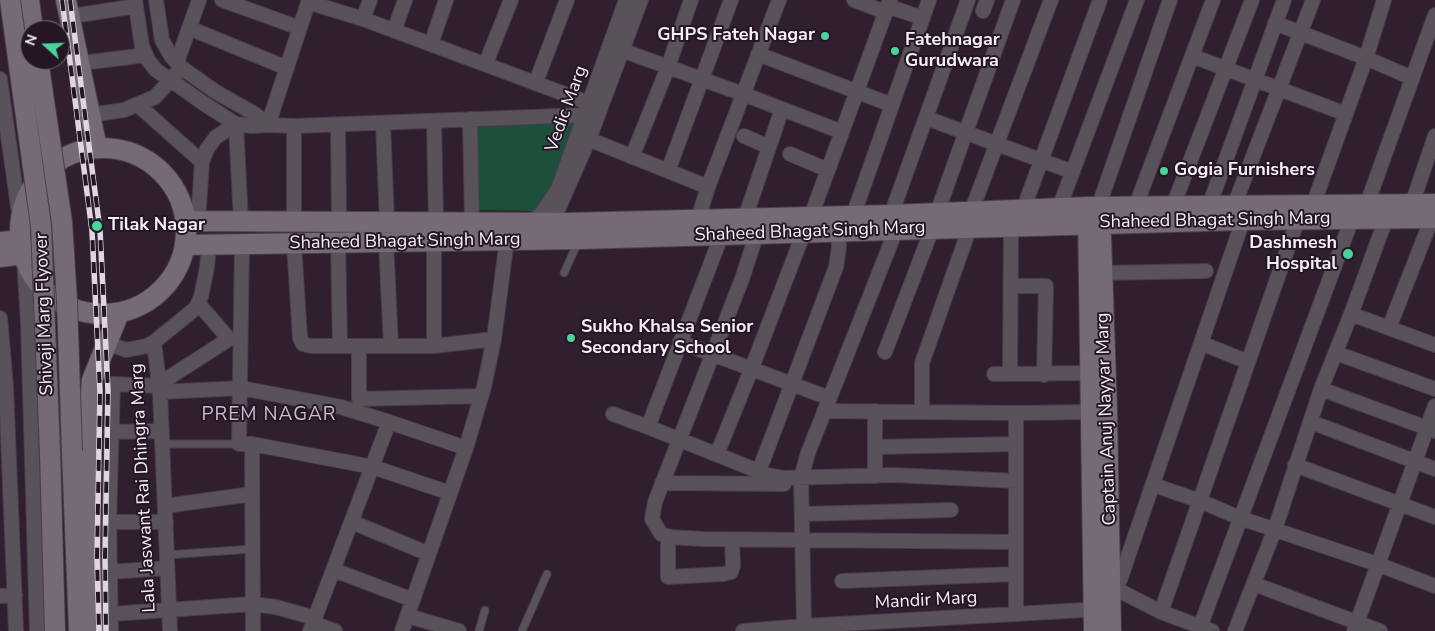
<!DOCTYPE html>
<style>
body{margin:0}
#map{position:relative;width:1435px;height:631px;overflow:hidden;background:#2f1f2f;font-family:"Nunito Sans",sans-serif}
canvas{display:block}
.north{position:absolute;left:20px;top:20px;width:50px;height:50px;box-sizing:border-box;background:#251626;border:1px solid #796c7a;border-radius:50%;rotate:290deg;font-size:14px;font-weight:700;line-height:20px;text-align:center;color:#f8eef9}
.north::after{content:'';display:block;margin:auto;width:18px;height:22px;background:#49d49c;clip-path:polygon(50% 0,100% 100%,50% 72%,0 100%)}
</style>
<div id="map">
<canvas width="1435" height="631"></canvas>
<div class="north">N</div>
</div>
<script>
const c = document.querySelector('canvas').getContext('2d');
c.lineJoin = 'round';
function fill(path, color) {
  c.fillStyle = color;
  c.fill(path, 'evenodd');
}
function shape(rows) {
  const path = new Path2D();
  for (const r of rows) {
    if (r.length === 3) {
      path.moveTo(r[0] + r[2], r[1]);
      path.arc(r[0], r[1], r[2], 0, 2 * Math.PI);
      continue;
    }
    path.moveTo(r[0], r[1]);
    for (let i = 2; i < r.length; i += 2) path.lineTo(r[i], r[i + 1]);
  }
  return path;
}
function strokePath(path, color, width, dash) {
  c.strokeStyle = color;
  c.lineWidth = width;
  c.lineCap = dash ? 'butt' : 'round';
  c.setLineDash(dash || []);
  c.stroke(path);
}
function label(font, color, halo, rows, align = 'center') {
  c.font = font + ' "Nunito Sans",sans-serif';
  c.lineWidth = 4;
  c.setLineDash([]);
  c.textBaseline = 'middle';
  c.strokeStyle = halo;
  c.fillStyle = color;
  for (const [text, x, y, turn = 0] of rows) {
    c.save();
    c.translate(x, y);
    c.rotate((+turn || 0) * Math.PI / 180);
    c.textAlign = isNaN(turn) ? turn : align;
    if (halo) c.strokeText(text, 0, 0);
    c.fillText(text, 0, 0);
    c.restore();
  }
}
fill(shape([
 [586,118,546,211,478,210,476,127]
]), '#1d503b');
const lane = shape([
 [564,273,578,242],
 [162,444,239,444],
 [166,555,252,549],
 [479,631,485,610],
 [522,631,547,574]
]);
const street = shape([
 [135,0,142,46,148,60,156,70,206,105,236,124,252,126,268,125,294,126,585,115,597,117],
 [156,0,162,40,171,56,182,68,216,92,255,114,268,125],
 [222,0,300,28],
 [854,0,885,12],
 [308,2,363,19,589,103],
 [887,6,923,18],
 [983,11,987,0],
 [79,15,136,6],
 [363,19,370,0],
 [1275,23,1366,58,1412,78],
 [189,28,287,68],
 [394,31,405,0],
 [431,44,446,0],
 [610,46,743,94,842,132,890,0],
 [758,54,892,105],
 [1192,56,1346,114],
 [90,62,146,55],
 [177,62,199,0],
 [486,63,511,0],
 [0,79,21,228],
 [536,82,567,0],
 [138,105,202,162],
 [90,115,124,110,155,97,176,74],
 [926,118,1073,172],
 [470,119,472,223],
 [434,121,436,223],
 [383,123,387,222],
 [236,124,241,221],
 [268,125,309,0],
 [338,125,339,222],
 [581,136,708,187],
 [744,136,769,147],
 [790,154,828,170],
 [632,157,668,67,691,0],
 [668,171,731,0],
 [1367,204,1435,15],
 [1412,204,1435,136],
 [1313,205,1366,58,1384,0],
 [1173,206,1252,0],
 [1209,206,1284,0],
 [1234,206,1313,0],
 [1059,208,1137,0],
 [1098,208,1170,0],
 [1135,208,1213,0],
 [1023,210,1100,0],
 [971,212,1051,0],
 [937,213,1013,0],
 [891,215,968,0],
 [811,216,842,132],
 [853,216,929,0],
 [745,218,782,109],
 [698,219,708,187,779,0],
 [198,221,202,162,207,149,216,137,236,124],
 [294,221,294,126],
 [529,223,541,214,558,189,626,0],
 [552,223,589,139,641,0],
 [757,233,742,279,655,502,652,519,661,534,669,537,703,539,1015,542],
 [434,241,434,346],
 [386,242,391,346],
 [338,243,340,346],
 [242,244,239,444,252,444,373,467,450,493],
 [294,244,300,338,303,344,311,346,434,346,494,339],
 [24,259,28,322,37,631],
 [1102,273,1206,271],
 [1011,286,1046,286,1044,375],
 [1351,314,1435,345],
 [0,318,6,387,16,631],
 [1389,328,1432,218],
 [154,342,160,392,170,631],
 [680,342,829,398],
 [107,343,126,350,147,346,154,342,196,308,201,297,207,267,209,245],
 [1201,343,1248,362],
 [359,346,359,399,481,396],
 [885,352,932,229],
 [1336,353,1435,389],
 [994,374,1090,373],
 [1010,374,1011,226],
 [159,384,229,339,198,303],
 [1321,389,1435,431],
 [160,392,241,388,341,407,389,422,466,448],
 [824,411,1016,413,1091,412],
 [875,411,875,476],
 [922,412,922,363,970,227],
 [613,414,648,427,768,475,783,478,894,475,1016,481],
 [1311,422,1435,469],
 [648,427,722,234],
 [111,432,162,431],
 [252,444,253,631],
 [875,447,1016,444],
 [717,454,753,365,804,232],
 [1295,465,1435,517],
 [759,471,836,267,839,247,838,231],
 [662,483,784,484],
 [1154,485,1200,501,1240,518,1377,564,1435,586],
 [165,506,252,494],
 [802,514,951,510],
 [109,522,166,522],
 [352,522,429,554],
 [668,536,668,577,723,574,731,572,733,566,732,540],
 [334,570,413,600],
 [109,572,167,568],
 [1120,580,1243,220],
 [842,581,1015,574],
 [1254,584,1380,631],
 [1104,589,1116,589,1161,612,1212,631],
 [0,596,15,595],
 [1161,612,1298,219],
 [111,614,252,604,276,607,315,618],
 [1016,614,1016,413],
 [408,616,459,631],
 [313,623,335,631],
 [804,626,801,478,808,453,896,230],
 [1200,627,1352,219],
 [111,631,109,522,113,384,159,386],
 [310,631,389,422],
 [402,631,466,448,484,387,494,339,507,239],
 [743,631,804,626,1102,609],
 [1235,631,1275,529,1321,389,1351,314,1386,219],
 [1354,631,1435,406]
]);
const secondary = shape([
 [29,0,33,30],
 [66,0,97,148],
 [103,231,83],
 [1088,212,1094,631],
 [186,221,566,223,891,215,1088,207,1435,204],
 [1101,236,1107,411,1111,631],
 [0,242,21,240],
 [185,245,580,239,1243,220,1435,218],
 [0,257,23,254],
 [72,451,79,631],
 [50,452,55,631],
 [93,631,87,440,92,380,119,313]
]);
strokePath(lane, '#4b3c4b', 9);
strokePath(street, '#4b3c4b', 16);
strokePath(secondary, '#4b3c4b', 22);
strokePath(lane, '#5a525a', 7);
strokePath(street, '#5a525a', 14);
strokePath(secondary, '#776a77', 20);
const rail = shape([
 [62,0,92,231,100,391,97,558,99,631],
 [70,0,100,230,108,391,105,558,106,631]
]);
strokePath(rail, '#e0d5e1', 5.5);
strokePath(rail, '#251626', 4, [11]);
const secondaryBridge = shape([
 [10,0,41,226,50,452],
 [38,60,62,222,67,301,72,451]
]);
strokePath(secondaryBridge, '#4b3c4b', 22, []);
strokePath(secondaryBridge, '#776a77', 20);
for (const [x, y, r, color] of [
 [825,36,5,"#49d49c"],
 [895,51,5,"#49d49c"],
 [1164,171,5,"#49d49c"],
 [97,226,6,"#49d49c"],
 [1348,254,6,"#49d49c"],
 [571,338,5,"#49d49c"]
]) {
  const dot = new Path2D();
  dot.arc(x, y, r, 0, 2 * Math.PI);
  c.fillStyle = color;
  c.fill(dot);
  strokePath(dot, '#251626', 2);
}
label('bold 18px', '#f8eef9', '#251626', [
 ["GHPS Fateh Nagar",815,36,"right"],
 ["Fatehnagar",905,41],
 ["Gurudwara",905,62],
 ["Gogia Furnishers",1174,171],
 ["Tilak Nagar",108,226],
 ["Dashmesh",1337,244,"right"],
 ["Hospital",1337,265,"right"],
 ["Sukho Khalsa Senior",581,328],
 ["Secondary School",581,349]
], 'left');
label('18px', '#f8eef9', '#251626', [
 ["Vedic Marg",567,109,-70],
 ["Shaheed Bhagat Singh Marg",1215,221,-1],
 ["Shaheed Bhagat Singh Marg",810,232,-2],
 ["Shaheed Bhagat Singh Marg",405,242,-1],
 ["Shivaji Marg Flyover",45,314,-92],
 ["Captain Anuj Nayyar Marg",1107,419,-92],
 ["Lala Jaswant Rai Dhingra Marg",144,488,-93],
 ["Mandir Marg",926,601,-3]
]);
c.letterSpacing = '1px';
label('19px', '#cebacf', '#251626', [
 ["PREM NAGAR",269,415]
]);
c.letterSpacing = '0px';
</script>
